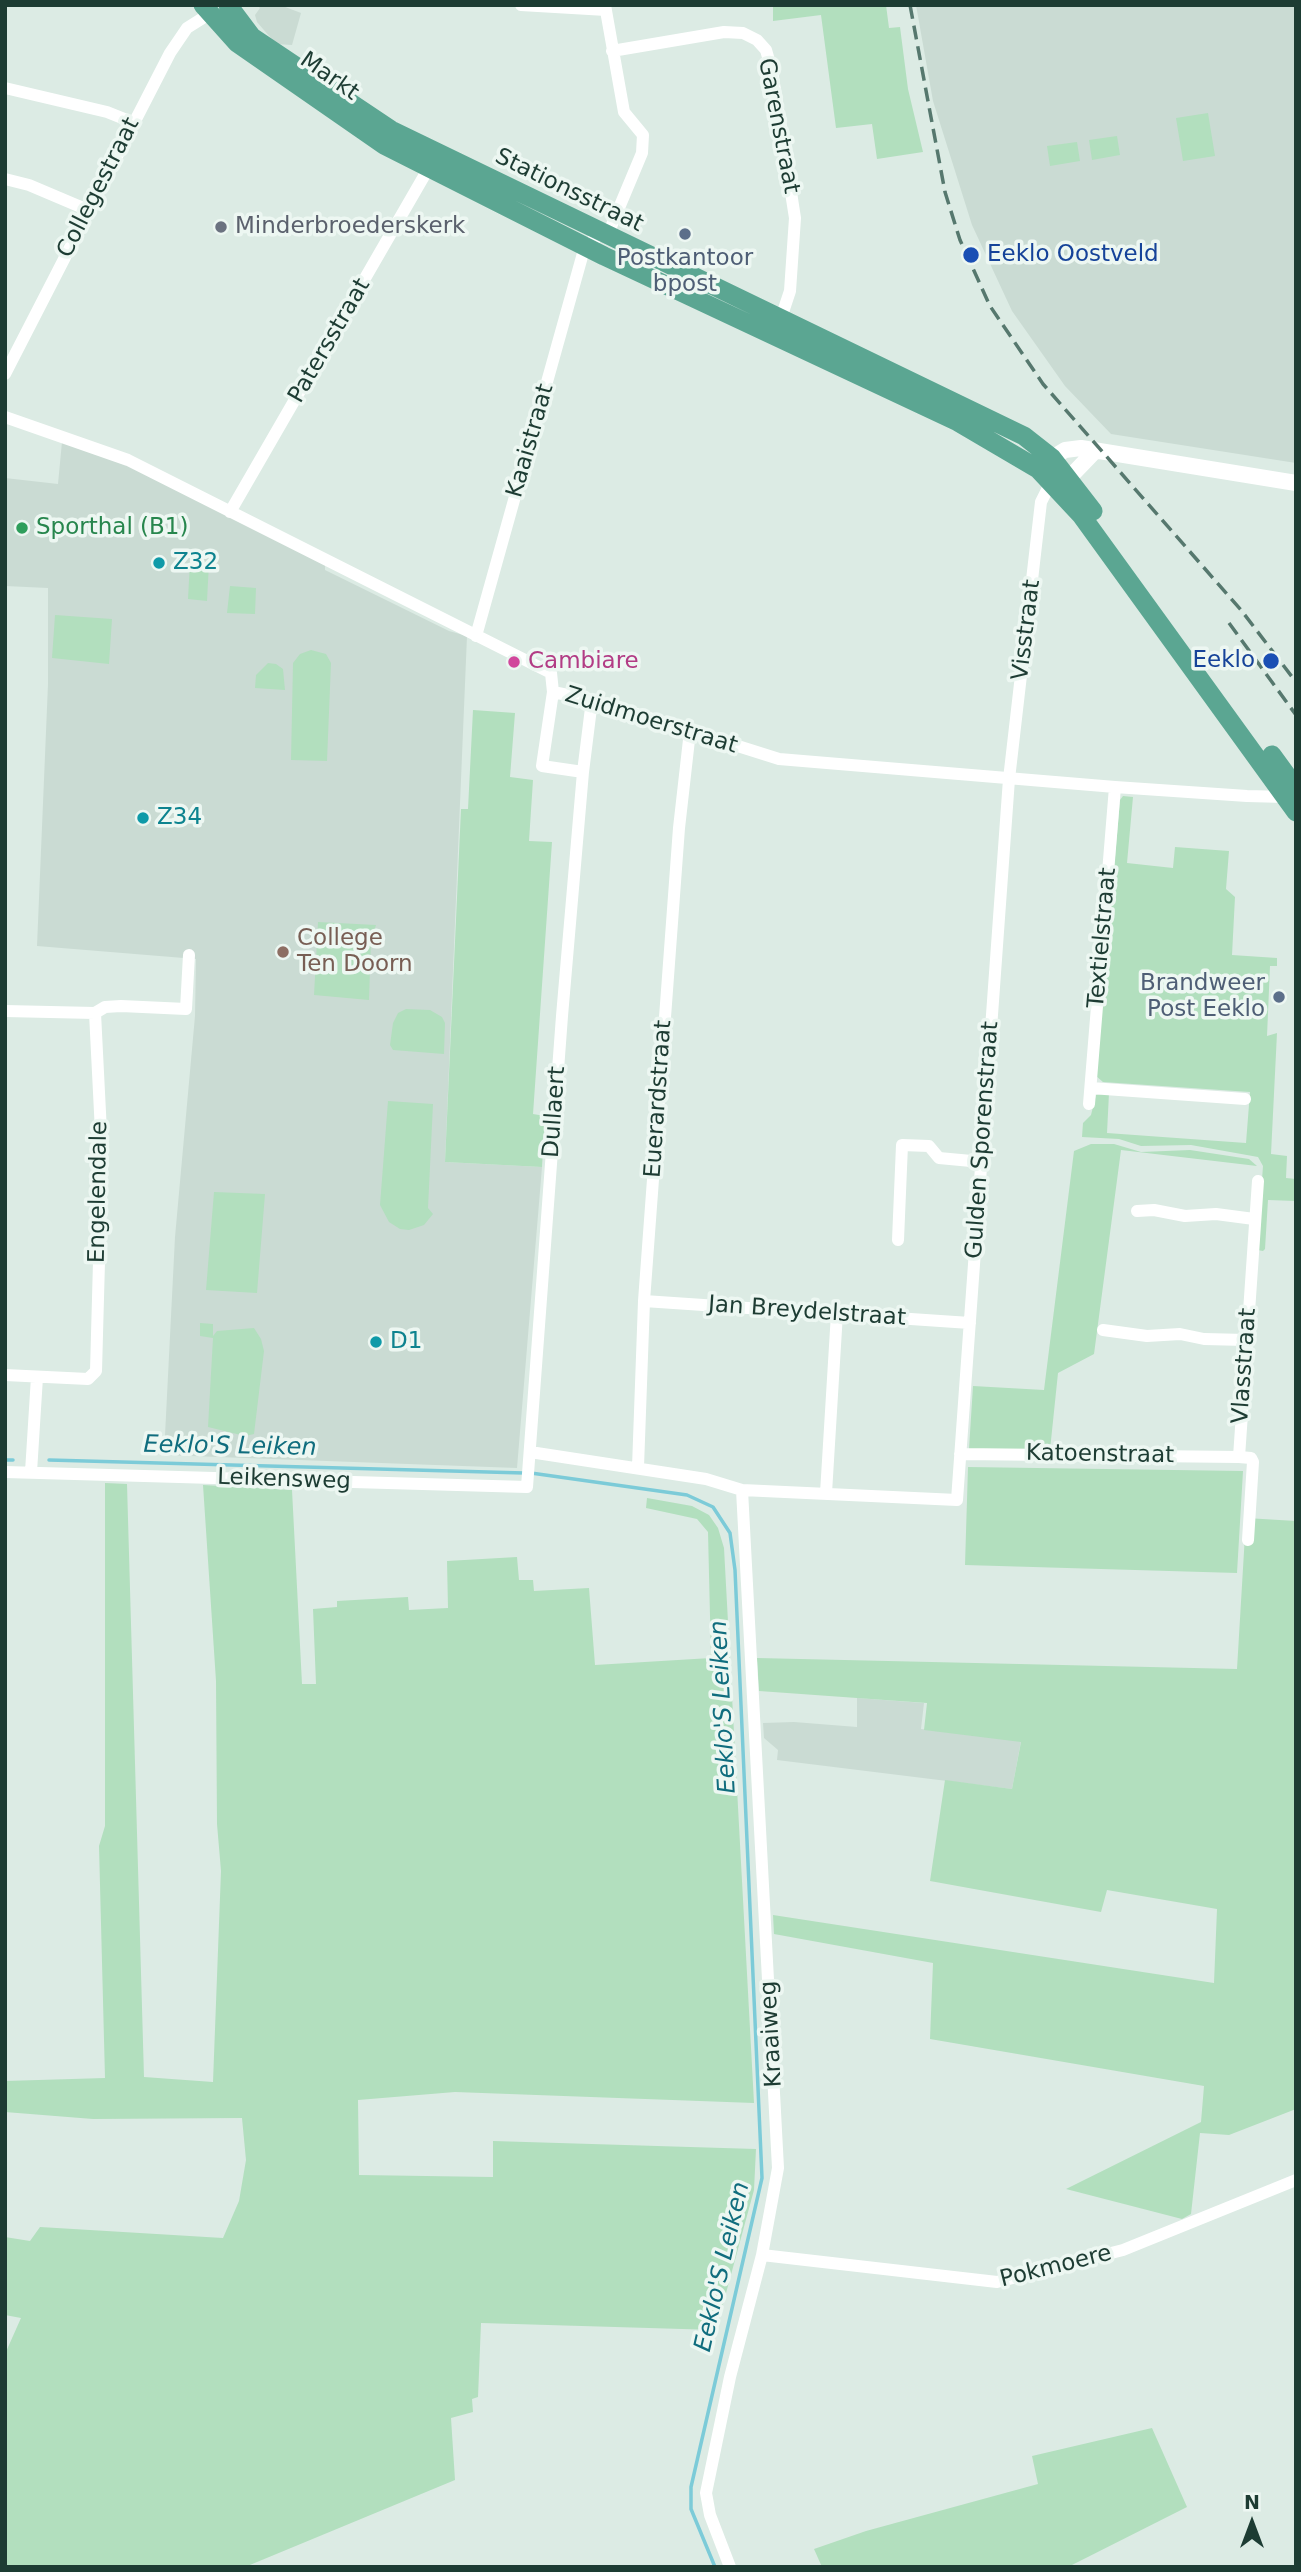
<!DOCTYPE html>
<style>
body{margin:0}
#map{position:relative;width:1301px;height:2572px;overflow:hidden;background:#dcebe4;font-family:"DejaVu Sans",sans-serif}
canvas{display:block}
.frame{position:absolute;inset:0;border:7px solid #1d3c33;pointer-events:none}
.north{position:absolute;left:1217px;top:2488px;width:70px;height:70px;-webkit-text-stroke:5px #edf7f2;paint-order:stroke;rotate:0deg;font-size:19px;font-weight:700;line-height:28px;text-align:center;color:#1d3c33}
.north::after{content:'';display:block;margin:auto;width:24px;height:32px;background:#1d3c33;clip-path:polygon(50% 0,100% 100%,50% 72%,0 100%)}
</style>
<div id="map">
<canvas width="1301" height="2572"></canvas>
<div class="frame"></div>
<div class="north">N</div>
</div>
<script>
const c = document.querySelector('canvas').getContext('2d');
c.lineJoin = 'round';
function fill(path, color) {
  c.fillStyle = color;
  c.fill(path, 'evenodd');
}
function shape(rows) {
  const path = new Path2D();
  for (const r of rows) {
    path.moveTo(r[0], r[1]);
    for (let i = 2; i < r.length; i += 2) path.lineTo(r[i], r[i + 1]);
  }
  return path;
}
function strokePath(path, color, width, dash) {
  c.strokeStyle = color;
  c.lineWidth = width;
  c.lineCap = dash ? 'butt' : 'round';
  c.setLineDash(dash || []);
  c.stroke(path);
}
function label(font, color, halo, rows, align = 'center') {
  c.font = font + ' "DejaVu Sans",sans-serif';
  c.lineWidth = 7;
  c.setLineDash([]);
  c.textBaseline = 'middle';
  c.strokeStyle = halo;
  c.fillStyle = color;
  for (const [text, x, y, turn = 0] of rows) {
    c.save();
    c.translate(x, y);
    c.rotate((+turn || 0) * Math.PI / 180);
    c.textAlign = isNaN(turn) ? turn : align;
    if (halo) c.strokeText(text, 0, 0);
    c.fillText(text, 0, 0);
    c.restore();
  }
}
fill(shape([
 [257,5,280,5,301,13,292,45,276,44,257,22,255,15,260,8],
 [916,5,1296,5,1296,463,1111,434,1065,386,1012,311,972,225,933,101],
 [62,442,127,463,325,564,325,570,449,631,467,636,445,1162,542,1167,517,1468,164,1455,175,1237,195,1016,196,959,37,946,48,684,48,588,5,586,5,478,58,484],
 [857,1698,924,1703,921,1729,1021,1741,1012,1789,777,1760,778,1750,764,1738,763,1723,794,1722,857,1727]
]), '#cadbd3');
fill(shape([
 [773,5,886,5,889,28,900,27,908,89,923,152,877,159,872,124,836,128,821,15,773,21],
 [1208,113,1215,156,1183,161,1176,118],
 [1117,136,1120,155,1092,160,1089,140],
 [1077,142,1080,161,1050,166,1047,146],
 [190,562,209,563,207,601,188,599],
 [230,586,256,588,255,614,227,613],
 [55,615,112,619,109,664,52,658],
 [311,650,326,654,331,663,327,761,291,760,293,663,300,654],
 [268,663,276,664,283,669,285,690,255,688,256,675],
 [473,710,515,713,510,777,533,780,529,841,552,842,533,1114,545,1116,542,1167,445,1162,461,809,468,809],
 [1123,796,1133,797,1127,863,1173,868,1175,847,1229,851,1226,889,1235,897,1232,955,1277,958,1277,966,1270,966,1267,1036,1277,1033,1271,1154,1287,1156,1286,1178,1296,1179,1296,1201,1268,1200,1265,1249,1263,1251,1257,1250,1263,1166,1258,1157,1191,1145,1141,1146,1119,1139,1082,1137,1083,1123,1091,1115,1096,1095,1109,1093,1107,1133,1246,1143,1250,1092,1103,1082,1096,1076,1120,800],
 [318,922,376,925,371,941,369,1000,314,995],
 [430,1010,442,1017,445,1023,444,1054,393,1050,390,1045,393,1023,398,1013,406,1009],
 [388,1101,433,1104,428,1208,433,1214,424,1225,409,1230,400,1229,389,1222,380,1205],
 [1091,1144,1114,1144,1141,1152,1190,1150,1249,1159,1257,1166,1121,1150,1094,1354,1058,1373,1050,1450,969,1449,973,1386,1044,1390,1074,1151],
 [214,1192,265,1194,257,1293,206,1290],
 [200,1323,213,1324,213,1336,217,1331,254,1328,261,1339,264,1351,254,1434,245,1436,208,1427,213,1338,200,1336],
 [968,1467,1243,1471,1237,1573,965,1565],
 [105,1483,127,1484,144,2077,213,2082,221,1871,217,1824,216,1681,203,1485,292,1490,302,1684,316,1684,313,1609,337,1607,337,1601,408,1597,409,1610,448,1608,447,1561,517,1557,519,1580,533,1580,534,1591,589,1588,595,1665,711,1658,708,1532,697,1519,646,1508,647,1498,692,1506,709,1515,718,1528,724,1548,754,2103,455,2092,358,2100,359,2175,493,2177,493,2141,756,2149,754,2190,716,2330,481,2323,478,2397,472,2399,473,2412,451,2418,455,2480,245,2567,5,2567,5,2354,21,2318,5,2315,5,2237,30,2241,40,2227,223,2238,239,2201,246,2160,242,2118,93,2119,5,2112,5,2081,105,2078,99,1846,105,1826],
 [1246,1518,1296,1521,1296,2109,1229,2135,1200,2133,1191,2214,1182,2219,1066,2189,1201,2122,1204,2086,930,2039,933,1963,774,1934,773,1915,1214,1983,1217,1909,1107,1890,1101,1912,930,1881,945,1780,1012,1789,1021,1742,924,1730,927,1703,759,1691,757,1658,1237,1669],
 [1152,2428,1187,2507,1068,2567,822,2567,814,2549,866,2531,1038,2484,1032,2456]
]), '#b2dfbe');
strokePath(shape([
 [5,1460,13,1460],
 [49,1460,524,1473],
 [531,1473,687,1495,713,1507,730,1533,735,1570,762,2178,691,2487,691,2509,715,2567]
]), '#7ccbd8', 3.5);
strokePath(shape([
 [521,5,606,10],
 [612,51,724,32,743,33,757,40,766,50,772,71,795,218,790,291,779,324],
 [5,88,107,112,132,122],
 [5,179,29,185,88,210],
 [5,374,170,53,187,28,214,11],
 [5,417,128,460,551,673,553,692,542,766,583,772],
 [230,512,431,164],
 [476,636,585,246,611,227,642,153,643,135,624,112,605,5],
 [553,692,592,700,779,759,1115,787,1247,796,1285,797,1289,794],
 [5,1011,95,1013,105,1007,121,1006,186,1009,189,955],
 [1091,1088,1245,1099],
 [1089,1104,1115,787],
 [1137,1211,1154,1210,1185,1216,1216,1214,1254,1219],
 [898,1240,902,1145,929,1146,939,1158,982,1162],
 [644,1301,970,1323],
 [1103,1330,1147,1336,1180,1334,1204,1339,1246,1340],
 [5,1375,88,1379,96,1371,102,1152,95,1013],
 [530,1452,706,1479,742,1490,957,1500,1009,779,1041,502,1051,482],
 [960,1454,1239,1457],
 [638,1467,644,1301,679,828,690,731],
 [5,1472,527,1487,562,1016,583,772,592,700],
 [31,1472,37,1377],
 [826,1493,837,1313],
 [1248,1540,1253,1462,1251,1458,1239,1457,1258,1181],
 [762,2255,997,2282,1123,2250,1296,2180],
 [730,2567,710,2515,706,2493,730,2377,762,2255,778,2168,742,1490]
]), '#fff', 12);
strokePath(shape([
 [1095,451,1069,478,1051,482,1052,458,1065,450,1081,448,1296,483]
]), '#fff', 16);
strokePath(shape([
 [203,5,237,43,384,145,604,256,958,422,1038,469,1081,515,1296,812],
 [228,5,252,37,391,130,1024,436,1052,458,1093,511],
 [1272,755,1296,788]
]), '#5ba692', 19);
strokePath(shape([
 [910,5,945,192,960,240,990,306,1043,384,1241,610,1296,682],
 [1229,623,1296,715]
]), '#56786e', 3.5, [14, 7]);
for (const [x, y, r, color] of [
 [221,227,7,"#6b7280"],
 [685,234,7,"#5c6f8a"],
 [971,255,9,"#1a4fb4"],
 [22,528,7,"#2e9e5b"],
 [159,563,7,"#0f9aa8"],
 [1271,661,9,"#1a4fb4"],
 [514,662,7,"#d1479c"],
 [143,818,7,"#0f9aa8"],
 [283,952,7,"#8d6e63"],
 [1279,997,7,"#5c6f8a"],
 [376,1342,7,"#0f9aa8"]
]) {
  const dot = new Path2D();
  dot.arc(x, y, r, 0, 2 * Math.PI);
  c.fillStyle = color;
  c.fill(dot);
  strokePath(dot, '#edf7f2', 2.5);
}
label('23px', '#1d3c33', '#edf7f2', [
 ["Markt",329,77,35],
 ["Garenstraat",778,126,79],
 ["Collegestraat",99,188,-63],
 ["Stationsstraat",569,191,26],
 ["Patersstraat",330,341,-60],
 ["Kaaistraat",531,441,-74],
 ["Visstraat",1027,630,-83],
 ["Zuidmoerstraat",651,721,17],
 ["Textielstraat",1103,938,-85],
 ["Euerardstraat",659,1099,-86],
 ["Dullaert",555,1112,-86],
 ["Gulden Sporenstraat",983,1140,-86],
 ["Engelendale",99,1192,-89],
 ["Jan Breydelstraat",807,1312,4],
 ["Vlasstraat",1245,1366,-86],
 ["Katoenstraat",1100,1455,1],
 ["Leikensweg",284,1480,2],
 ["Kraaiweg",772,2034,-93],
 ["Pokmoere",1056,2267,-14]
]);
label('23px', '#5b616d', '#edf7f2', [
 ["Minderbroederskerk",235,227]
], 'left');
label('23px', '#164399', '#edf7f2', [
 ["Eeklo Oostveld",987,255],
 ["Eeklo",1255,661,"right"]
], 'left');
label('23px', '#4e5e75', '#edf7f2', [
 ["Postkantoor",685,259],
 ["bpost",685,285],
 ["Brandweer",1265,984,"right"],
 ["Post Eeklo",1265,1010,"right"]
]);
label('23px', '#27864d', '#edf7f2', [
 ["Sporthal (B1)",36,528]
], 'left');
label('23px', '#0d838f', '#edf7f2', [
 ["Z32",173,563],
 ["Z34",157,818],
 ["D1",390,1342]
], 'left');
label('23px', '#b23c85', '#edf7f2', [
 ["Cambiare",528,662]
], 'left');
label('23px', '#785e54', '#edf7f2', [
 ["College",297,939],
 ["Ten Doorn",297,965]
], 'left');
label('italic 24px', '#106d7e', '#edf7f2', [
 ["Eeklo'S Leiken",230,1447,1],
 ["Eeklo'S Leiken",724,1707,-93],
 ["Eeklo'S Leiken",723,2267,-77]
]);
</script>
